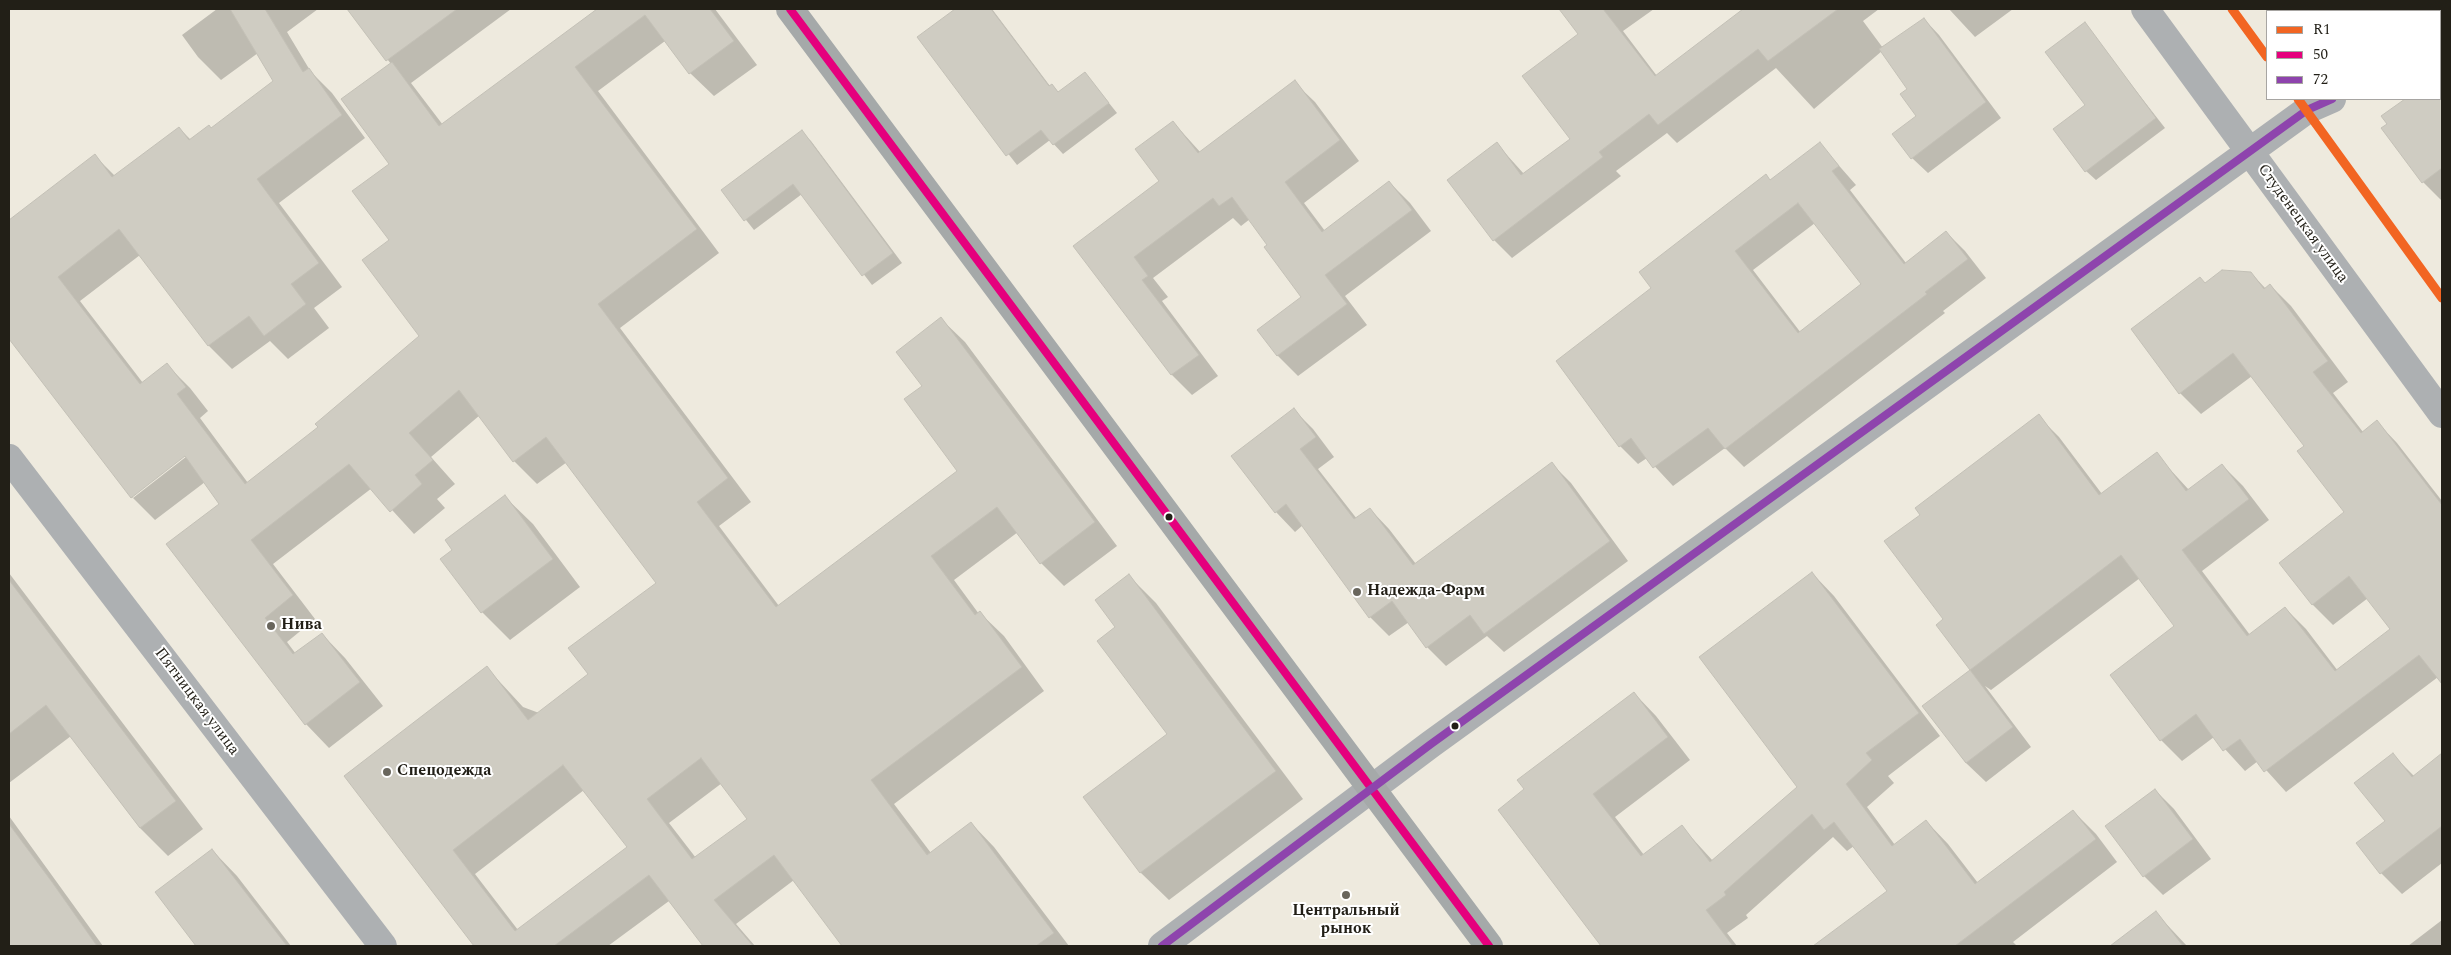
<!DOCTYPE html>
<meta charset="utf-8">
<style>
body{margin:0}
#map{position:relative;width:2451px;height:955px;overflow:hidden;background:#eeeade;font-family:Spectral,serif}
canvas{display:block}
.frame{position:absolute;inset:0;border:10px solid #221f17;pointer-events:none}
.legend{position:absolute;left:2266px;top:10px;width:175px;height:90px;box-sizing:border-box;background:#fff;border:1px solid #a7a5a2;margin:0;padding:6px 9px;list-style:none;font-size:15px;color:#221f17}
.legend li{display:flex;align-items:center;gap:10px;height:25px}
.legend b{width:25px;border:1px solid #a7a5a2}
</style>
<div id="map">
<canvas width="2451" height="955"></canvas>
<div class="frame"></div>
<ul class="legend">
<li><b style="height:6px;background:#f26522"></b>R1</li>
<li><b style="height:6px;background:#e5007d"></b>50</li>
<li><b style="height:6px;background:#8e44ad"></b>72</li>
</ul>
</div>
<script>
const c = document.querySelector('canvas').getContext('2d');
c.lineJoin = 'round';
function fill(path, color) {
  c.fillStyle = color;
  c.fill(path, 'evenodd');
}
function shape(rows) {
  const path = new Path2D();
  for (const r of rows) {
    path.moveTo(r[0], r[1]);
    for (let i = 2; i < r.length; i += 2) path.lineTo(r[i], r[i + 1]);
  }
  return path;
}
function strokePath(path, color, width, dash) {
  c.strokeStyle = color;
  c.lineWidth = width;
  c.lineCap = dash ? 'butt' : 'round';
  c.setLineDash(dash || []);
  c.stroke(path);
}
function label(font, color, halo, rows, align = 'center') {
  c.font = font + ' Spectral,serif';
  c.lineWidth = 4;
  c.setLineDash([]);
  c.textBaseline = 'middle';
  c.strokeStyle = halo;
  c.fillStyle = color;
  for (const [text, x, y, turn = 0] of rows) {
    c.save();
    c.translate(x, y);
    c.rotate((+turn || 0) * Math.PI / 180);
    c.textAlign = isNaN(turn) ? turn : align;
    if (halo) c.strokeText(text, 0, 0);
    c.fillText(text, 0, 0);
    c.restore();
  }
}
fill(shape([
 [217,9,318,9,287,32,311,72,332,93,365,138,279,203,342,287,314,308,329,328,288,359,270,341,232,369,209,346,140,255,80,301,143,383,167,365,190,388,208,411,200,418,248,483,320,428,420,336,391,240,391,64,349,9,511,9,411,83,443,125,599,9,715,9,757,65,714,96,690,73,665,41,598,91,719,253,620,328,751,502,719,526,779,606,959,471,923,386,941,319,965,342,1117,546,1064,586,1041,563,1018,532,954,580,979,614,980,613,1004,636,1044,691,894,804,931,853,971,823,994,847,1069,946,843,946,794,880,736,924,755,946,705,946,669,901,608,946,476,946,346,776,487,668,523,707,539,713,589,674,657,583,567,462,537,484,514,461,480,415,431,457,455,484,437,499,445,508,414,534,372,488,273,564,315,619,287,642,296,654,322,634,345,658,383,706,329,748,306,724,168,544,221,504,205,482,155,520,132,497,9,336,9,221,95,156,115,176,179,128,191,140,211,129,274,81,258,53,221,80,198,57,182,35],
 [190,451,191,453,133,498,133,494],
 [722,783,748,819,696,858,669,823],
 [584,790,628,847,518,930,475,874],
 [957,9,992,9,1050,86,1052,85,1059,93,1085,73,1117,113,1063,154,1050,140,1017,165,918,38],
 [1560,9,1654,9,1623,31,1657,76,1745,9,1879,9,1863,21,1883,48,1924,19,1939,35,2001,118,1928,173,1912,158,1918,116,1909,89,1882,51,1814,109,1776,68,1677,143,1667,133,1616,171,1621,176,1512,258,1494,240,1497,144,1524,174,1572,139,1580,34],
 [1949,9,2013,9,1975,37],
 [2286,9,2382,9,2379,11,2288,11],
 [2084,24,2165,128,2096,180,2086,171],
 [1294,82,1315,102,1359,161,1304,203,1325,231,1389,182,1410,203,1431,231,1345,296,1367,325,1298,376,1278,356,1259,330,1303,297,1250,219,1241,226,1233,218,1153,278,1168,297,1162,301,1218,376,1192,395,1172,375,1075,246,1161,181,1173,122,1201,153],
 [2442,92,2442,200,2441,200,2423,182,2383,117,2407,99,2440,99],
 [801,132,811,141,902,263,872,285,802,194,754,230,723,191],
 [1820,144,1856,185,1850,190,1906,263,1946,232,1965,251,1986,278,1943,311,1945,313,1744,467,1725,448,1673,486,1647,458,1638,464,1620,446,1653,288,1771,181],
 [1815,223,1862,284,1801,333,1753,270],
 [2251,273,2266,289,2270,285,2291,306,2348,382,2333,393,2363,432,2377,422,2397,443,2442,501,2442,682,2438,677,2286,792,2258,761,2245,771,2214,737,2182,761,2161,740,2176,626,2140,578,1991,690,1985,686,2031,747,1986,782,1966,763,1924,706,1971,670,1937,625,1945,619,1921,515,2038,416,2059,437,2102,494,2156,454,2189,490,2222,465,2243,486,2269,520,2202,571,2250,635,2285,608,2306,629,2338,671,2392,629,2368,598,2333,625,2312,604,2346,513,2305,446,2252,376,2201,414,2180,393,2133,330,2206,284],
 [1294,410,1313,429,1334,457,1318,469,1357,519,1370,509,1389,529,1416,564,1552,464,1571,483,1628,561,1504,652,1487,636,1446,666,1427,647,1409,622,1389,636,1370,617,1303,525,1295,532,1276,512],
 [505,497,533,524,580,587,510,640,482,612,454,550],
 [9,573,203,829,168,856,140,828,71,736,9,783],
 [1812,573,1834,596,1940,736,1888,776,1894,783,1867,807,1895,845,1926,821,1948,844,1978,883,2073,811,2096,834,2117,862,2013,942,2017,946,1815,946,1888,891,1854,846,1847,851,1833,837,1746,915,1748,918,1727,933,1737,946,1603,946,1499,810,1526,790,1634,693,1656,716,1690,760,1615,817,1644,855,1682,827,1713,861,1799,787],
 [1129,576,1156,603,1303,799,1169,900,1141,873,1085,797,1169,734,1117,627],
 [2442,754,2442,863,2402,894,2381,873,2358,843,2386,821,2393,755,2414,776],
 [2155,790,2174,809,2211,859,2163,895,2144,876],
 [9,816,103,946,9,946],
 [212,850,237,876,291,946,197,946,156,893],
 [2156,913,2187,946,2112,946],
 [2442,920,2442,946,2408,946]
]), '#0003');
const building = shape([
 [230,9,265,9,303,72,309,68,342,115,257,179,319,263,291,284,306,304,264,336,249,316,208,346,119,229,58,277,140,384,167,363,186,387,177,394,245,484,318,427,315,424,419,336,362,260,389,240,352,191,389,164,341,99,392,62,439,126,597,9,710,9,734,41,689,74,645,15,575,67,697,229,598,304,728,478,697,502,776,607,957,471,904,399,922,386,896,352,941,317,1095,522,1040,564,997,507,931,556,975,615,980,611,1022,667,871,780,927,855,971,822,1054,933,1036,946,842,946,774,855,714,900,753,946,703,946,649,875,554,946,474,946,344,776,487,666,528,720,588,674,568,648,656,583,546,437,513,462,459,390,409,433,433,460,415,475,422,484,390,512,349,464,251,540,293,595,265,618,293,654,322,633,360,682,305,725,166,544,219,504,185,456,131,498,9,339,9,220,95,154,112,177,179,127,189,140,209,125,211,128,273,81,230,9],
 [701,758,747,819,692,859,647,799,701,758],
 [563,765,627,847,515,931,453,850,563,765],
 [347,9,457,9,386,61,347,9],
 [955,9,991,9,1049,86,1052,84,1058,92,1085,72,1109,103,1053,145,1041,130,1006,156,917,37,955,9],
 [1559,9,1603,9,1655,76,1743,9,1838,9,1768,61,1758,49,1658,125,1649,114,1599,152,1603,157,1493,241,1447,180,1497,142,1521,175,1570,139,1522,76,1578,34,1559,9],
 [1924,18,1986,102,1911,159,1892,134,1916,116,1900,94,1907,89,1879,49,1924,18],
 [2085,22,2156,118,2085,172,2053,129,2085,105,2045,52,2085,22],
 [1295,80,1340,140,1285,182,1322,232,1389,181,1412,210,1325,275,1347,304,1277,356,1257,330,1301,297,1264,247,1267,245,1232,197,1219,206,1213,198,1134,257,1148,276,1142,280,1199,355,1171,375,1073,246,1159,181,1135,149,1173,121,1198,153,1295,80],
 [2405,99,2442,99,2442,168,2422,183,2381,128,2387,124,2381,116,2405,99],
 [802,130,893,253,862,276,793,184,744,221,721,190,802,130],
 [1820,142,1839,166,1832,171,1904,264,1946,231,1968,259,1925,292,1927,294,1725,449,1708,428,1653,468,1631,438,1619,447,1556,361,1651,288,1639,272,1766,174,1770,180,1820,142],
 [1798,203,1861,284,1798,333,1735,251,1798,203],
 [2222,270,2251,272,2264,289,2270,284,2328,361,2313,372,2361,433,2377,420,2442,505,2442,684,2419,655,2264,772,2240,739,2223,751,2196,714,2160,741,2110,675,2174,626,2121,555,1970,670,1936,625,1943,619,1884,541,1920,515,1915,508,2039,414,2099,495,2157,452,2186,491,2222,464,2249,499,2182,550,2247,636,2285,607,2335,671,2390,629,2349,576,2312,605,2279,563,2344,512,2297,451,2304,446,2233,353,2179,394,2131,329,2200,277,2205,283,2222,270],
 [1294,408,1316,437,1300,449,1354,519,1370,508,1413,565,1552,462,1610,541,1484,634,1470,615,1426,648,1392,601,1369,618,1286,504,1275,513,1231,456,1294,408],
 [505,495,553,559,481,613,440,559,452,550,445,540,505,495],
 [1812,572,1919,713,1866,753,1872,760,1846,784,1892,846,1926,820,1975,884,2073,810,2096,839,1955,946,1813,946,1887,891,1834,822,1824,830,1812,814,1724,892,1726,895,1706,910,1733,946,1601,946,1498,810,1524,789,1517,780,1634,692,1668,737,1593,794,1641,856,1682,825,1710,862,1797,787,1699,657,1812,572],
 [1129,574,1276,771,1140,873,1083,797,1167,734,1097,641,1115,627,1095,600,1129,574],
 [9,580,176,801,140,828,46,705,9,734,9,580],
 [1970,670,2013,727,1966,763,1922,706,1970,670],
 [2393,753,2412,777,2442,753,2442,826,2380,874,2356,843,2385,821,2354,783,2393,753],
 [2155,789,2193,839,2143,877,2105,826,2155,789],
 [9,824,52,882,97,946,9,946,9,824],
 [212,849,287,946,196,946,155,892,212,849],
 [2156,911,2183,946,2110,946,2156,911]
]);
fill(building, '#cfccc2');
strokePath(building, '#c3c0b6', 1);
strokePath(shape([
 [2145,9,2442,414],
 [9,458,383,946],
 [1162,946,1431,744,2307,110,2332,99]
]), '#adb0b2', 28);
strokePath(shape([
 [790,9,1489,946]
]), '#a5a9a9', 28);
strokePath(shape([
 [790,9,1489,946]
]), '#e5007d', 8);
strokePath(shape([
 [1162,946,1431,744,2307,110,2332,99]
]), '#8e44ad', 8);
strokePath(shape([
 [2232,9,2267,57],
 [2298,99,2442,298]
]), '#f26522', 9);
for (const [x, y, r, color] of [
 [1169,517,4.5,"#221f17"],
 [1357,592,5,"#69665d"],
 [271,626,5,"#69665d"],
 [1455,726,4.5,"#221f17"],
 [387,772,5,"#69665d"],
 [1346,895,5,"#69665d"]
]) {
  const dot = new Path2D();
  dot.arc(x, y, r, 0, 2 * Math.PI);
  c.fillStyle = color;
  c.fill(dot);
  strokePath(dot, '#fff', 2);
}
label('16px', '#221f17', '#fff', [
 ["Студенецкая улица",2302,224,54],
 ["Пятницкая улица",196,702,53]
]);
label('bold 16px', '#221f17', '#fff', [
 ["Надежда-Фарм",1367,592],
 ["Нива",281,626],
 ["Спецодежда",397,772],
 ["Центральный",1346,912,"center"],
 ["рынок",1346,930,"center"]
], 'left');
</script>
